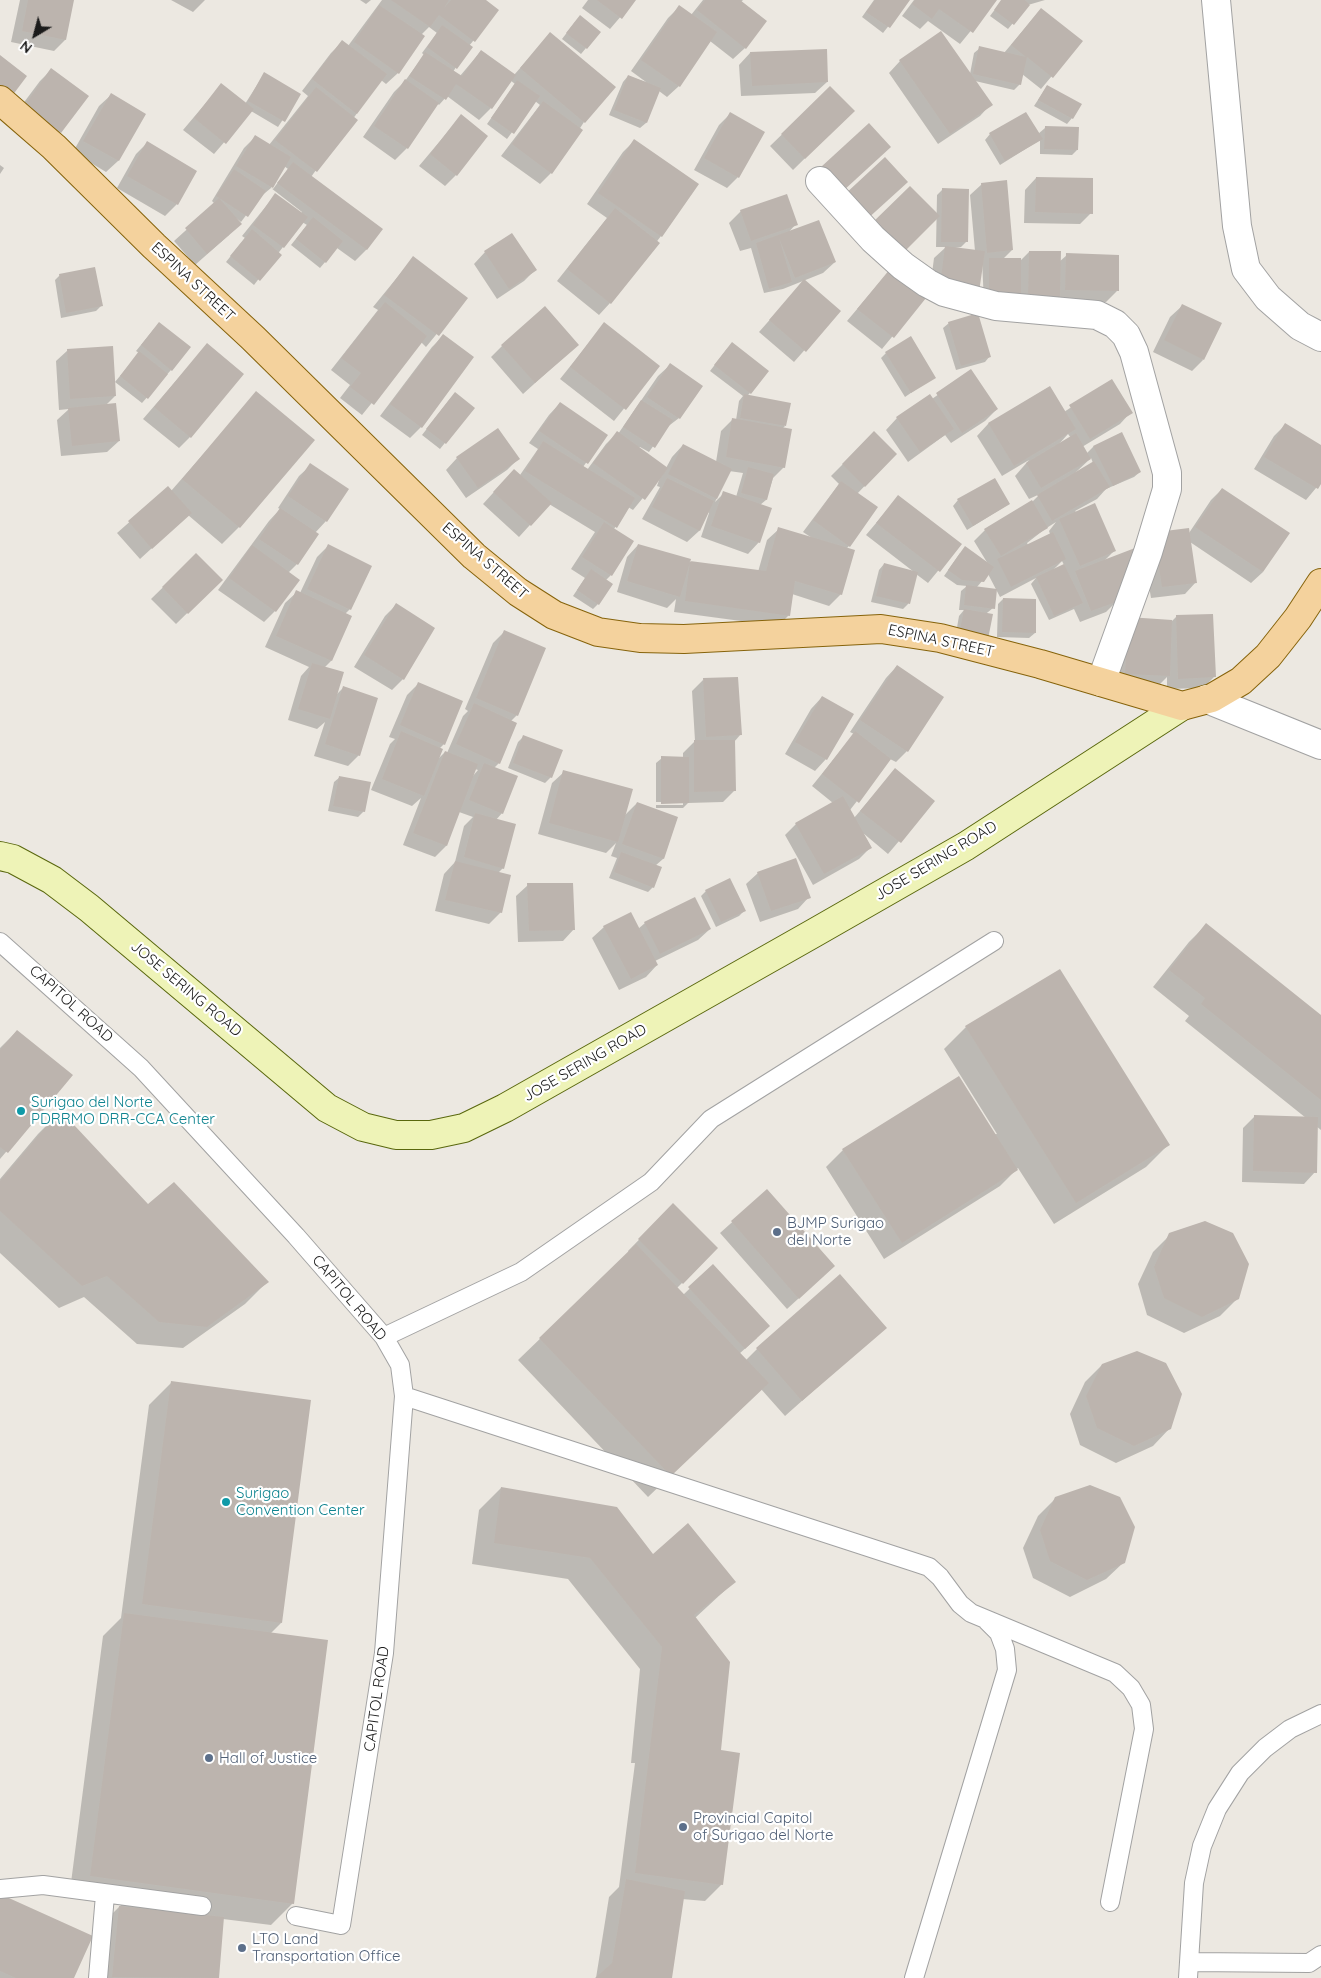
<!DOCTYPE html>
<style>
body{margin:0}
#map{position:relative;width:1321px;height:1978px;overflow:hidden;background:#ece8e1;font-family:Quicksand,sans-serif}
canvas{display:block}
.north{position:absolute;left:10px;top:10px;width:50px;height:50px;-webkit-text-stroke:4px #fff;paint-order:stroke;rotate:217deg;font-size:14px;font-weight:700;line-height:20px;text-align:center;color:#1b1b1b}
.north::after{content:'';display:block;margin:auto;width:18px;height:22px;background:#1b1b1b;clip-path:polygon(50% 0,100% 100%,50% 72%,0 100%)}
</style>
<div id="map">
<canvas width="1321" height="1978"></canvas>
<div class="north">N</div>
</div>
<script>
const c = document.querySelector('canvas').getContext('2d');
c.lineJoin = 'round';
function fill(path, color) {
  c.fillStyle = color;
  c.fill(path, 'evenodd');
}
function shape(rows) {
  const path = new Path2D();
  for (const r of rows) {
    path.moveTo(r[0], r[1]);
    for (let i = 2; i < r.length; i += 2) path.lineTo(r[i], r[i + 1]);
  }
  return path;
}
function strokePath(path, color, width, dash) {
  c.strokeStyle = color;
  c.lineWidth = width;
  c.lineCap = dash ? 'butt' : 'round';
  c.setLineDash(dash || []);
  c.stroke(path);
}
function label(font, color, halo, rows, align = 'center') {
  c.font = font + ' Quicksand,sans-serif';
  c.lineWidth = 4.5;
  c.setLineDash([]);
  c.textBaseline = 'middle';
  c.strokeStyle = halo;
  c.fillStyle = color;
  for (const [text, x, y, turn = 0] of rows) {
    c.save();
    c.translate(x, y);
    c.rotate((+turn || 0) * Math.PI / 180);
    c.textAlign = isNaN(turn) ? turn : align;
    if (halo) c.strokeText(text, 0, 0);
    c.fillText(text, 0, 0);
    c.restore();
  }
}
fill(shape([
 [20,0,73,0,65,40,54,51,11,42],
 [171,0,205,0,193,12],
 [360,0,371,0,366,4],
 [382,0,484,0,498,10,469,46,453,72,460,76,481,51,514,75,550,34,584,122,551,173,540,184,501,156,540,105,535,101,507,139,487,124,515,84,510,80,491,108,479,120,447,96,439,105,437,103,407,148,395,160,363,137,394,92,405,81,424,55,422,53,437,33,429,27,421,35,398,73,386,84,381,80,311,177,381,230,366,250,355,261,337,248,320,268,291,245,307,225,302,222,254,285,226,262,245,238,242,236,275,195,301,214,302,212,271,188,259,198,241,222,236,218,229,235,195,265,174,241,215,204,212,201,244,148,255,137,269,145,308,96,302,91,331,53,342,42,348,46],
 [284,166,288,169,273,189,271,188],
 [588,0,635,0,610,29,582,8],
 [703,0,743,0,741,2,745,48,733,59,710,41,679,86,667,97,659,91,646,123,640,128,609,115,623,82,628,76,646,82,631,71,668,18,679,7,691,15],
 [874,0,909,0,883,33,862,17],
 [914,0,996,0,960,44,928,21,920,29,902,16],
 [1002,0,1045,0,1028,5,1008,29,990,16],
 [1041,9,1081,41,1041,89,1022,74,1020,84,1014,90,975,81,991,104,980,116,938,144,889,73,900,61,970,74,974,53,980,48,1004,53],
 [575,22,586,48,581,54,562,39],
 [750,53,827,82,815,93,741,96,739,65],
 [52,69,60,132,49,144,13,117,40,81],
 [264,74,299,95,278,127,251,111,214,154,183,130,221,85,245,104],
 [1047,86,1072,118,1067,124,1034,106],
 [830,88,853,111,793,170,770,146],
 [111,95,144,114,118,161,106,172,73,152,99,106],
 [730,114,738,177,727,188,694,170,719,125],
 [461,116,456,175,445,186,419,166],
 [1045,128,1077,150,1072,155,1040,154,1040,140,1000,165,985,140,990,134,1038,134],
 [634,141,661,236,610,303,599,315,557,281,607,218,587,204,623,152],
 [147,143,195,171,177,204,165,216,117,188,136,154],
 [0,165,4,168,0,174],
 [1036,178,1091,213,1080,224,1024,223,1025,190],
 [982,184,1012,250,1003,259,1020,261,1029,252,1059,262,1067,255,1117,291,1106,302,1055,300,984,304,982,259,929,297,934,258,946,247,936,247,937,195,942,190,967,241,961,247,955,248,975,251,970,195],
 [741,211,796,224,787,234,835,262,823,273,783,289,764,293,751,248,740,251,729,223],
 [485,252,535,270,524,281,497,299,474,264],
 [413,258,466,298,426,347,421,342,362,415,340,398,350,385,331,370,378,310,373,307],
 [890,270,924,298,882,349,847,321],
 [60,275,101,306,96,311,61,318,55,280],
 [804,281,839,311,794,362,759,332],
 [1182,306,1203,360,1192,371,1153,352,1170,317],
 [949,323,990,356,985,362,956,370,943,328],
 [604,324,658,366,614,421,560,379],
 [154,329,171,370,142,403,115,382,139,353,136,351],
 [444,335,421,427,410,438,380,416,432,347],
 [207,345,190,437,179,448,143,419],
 [577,345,523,394,491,357,502,346],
 [727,349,750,393,747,396,785,426,783,428,784,467,773,478,766,500,760,505,759,542,748,554,701,537,709,513,708,512,699,531,687,542,642,519,660,487,657,486,660,477,633,510,628,507,614,529,611,575,606,580,598,604,593,609,573,596,585,578,571,569,595,532,549,504,519,537,483,504,503,482,520,475,538,449,529,443,549,415,560,403,606,435,583,467,587,470,606,444,617,433,618,434,658,376,670,365,679,418,666,428,649,452,640,447,638,448,666,468,672,457,683,445,716,462,721,431,733,419,736,420,739,401,743,396,710,371],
 [729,471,743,473,736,497,724,493,715,502],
 [68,350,115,396,106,405,119,441,107,452,61,456,57,420,69,409,59,410,56,361],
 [886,353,934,377,905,397,881,358],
 [971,371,997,409,985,421,951,443,945,435,908,462,886,430,897,418,932,399],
 [1111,381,1131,412,1120,424,1082,447,1086,454,1093,447,1121,433,1140,472,1134,477,1106,489,1097,499,1075,511,1114,551,1104,561,1118,600,1106,612,1080,622,1074,609,1049,620,1031,584,1036,578,1000,597,988,574,977,587,993,608,955,639,959,616,964,610,959,610,961,591,967,586,957,585,944,576,960,553,988,564,974,541,985,530,1031,503,1040,494,1029,499,1015,476,1029,460,1002,476,977,436,988,424,1049,387,1064,412],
 [1068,434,1071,438,1059,444],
 [1091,458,1093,463,1075,473],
 [1056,522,1049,531,1050,534,1028,545,1027,543,1045,529],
 [1062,561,1064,565,1052,571],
 [257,393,239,527,222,544,188,515,140,559,117,533,168,488,171,491],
 [450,399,473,408,440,449,422,435],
 [1285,425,1321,446,1321,482,1306,500,1254,469,1274,436],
 [874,433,895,454,857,494,849,546,846,549,841,594,829,606,792,594,789,615,778,626,674,612,676,599,667,608,617,592,627,557,638,545,690,562,758,572,767,540,779,529,812,538,803,532,839,484,831,476],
 [457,458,518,459,507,470,466,498,446,470],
 [311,465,326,521,315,533,297,564,288,573,275,611,264,622,218,590,269,521,280,509,278,508,299,476],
 [1222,489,1263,572,1251,583,1190,542,1196,582,1185,594,1151,598,1146,568,1189,533,1211,500],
 [898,497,960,544,928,583,916,574,908,604,903,609,871,602,879,570,884,564,914,572,866,535],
 [958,500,1009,504,967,530,953,506],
 [328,546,350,609,345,614,351,617,331,661,324,668,335,696,343,688,359,755,348,766,314,756,325,722,317,729,288,720,301,676,309,667,265,647,285,603,297,592,300,593,317,557],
 [196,555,221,580,176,624,151,599],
 [1003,599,1035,633,1029,638,997,637,998,604],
 [396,605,403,679,392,690,354,667,385,616],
 [1177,616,1214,677,1203,688,1167,689,1167,677,1157,687,1114,685,1117,630,1172,621],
 [504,632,517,715,511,721,499,763,494,768,502,813,496,820,503,868,498,873,501,912,489,924,435,911,444,874,455,862,464,826,473,817,459,812,446,846,435,857,403,845,421,798,412,806,371,790,390,744,395,739,389,737,407,695,418,684,444,744,439,749,437,760,445,752,447,753,463,716,468,711,465,709,493,643],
 [475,769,478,770,472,777],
 [897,666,907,751,896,762,890,759,850,810,854,818,895,770,933,801,888,854,863,833,871,847,859,859,813,885,785,835,796,824,833,803,812,786,854,734,850,732,886,678],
 [703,680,741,734,734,742,734,791,723,802,688,803,683,808,656,808,656,805,683,805,683,802,656,802,656,763,662,758,683,758,683,753,695,741,692,691],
 [822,697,826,759,815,771,785,754,811,709],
 [524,736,551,777,545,783,508,768,518,742],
 [564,772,624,816,637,803,677,818,663,859,655,866,653,887,648,892,609,878,617,858,611,856,616,843,606,853,538,834,552,783],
 [340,777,364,811,358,817,328,811,334,782],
 [758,873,809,897,798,909,760,922,746,884],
 [528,885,574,929,563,941,518,942,516,896],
 [706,891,744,911,739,916,716,927,701,896],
 [645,923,710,929,698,940,655,961,657,965,646,977,619,990,592,938,604,927,638,929],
 [1206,925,1321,1017,1321,1130,1316,1126,1315,1172,1304,1184,1242,1182,1243,1128,1254,1117,1306,1118,1185,1021,1189,1016,1153,987,1189,942],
 [966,1027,1168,1145,1146,1167,1054,1224,1018,1168,1000,1186,884,1259,826,1167,843,1150,997,1134,944,1049],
 [17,1031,71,1076,0,1159,0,1048],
 [60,1112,148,1206,267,1282,245,1304,183,1348,137,1344,84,1297,59,1308,0,1253,0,1179,38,1134],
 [767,1191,822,1277,787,1309,720,1233],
 [673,1205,717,1248,677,1288,683,1295,713,1266,757,1338,739,1354,746,1360,757,1349,885,1327,785,1416,761,1389,648,1497,518,1360,629,1253,628,1251],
 [1170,1235,1238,1298,1220,1316,1184,1333,1147,1315,1138,1284,1153,1252],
 [1102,1365,1170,1428,1153,1446,1116,1463,1080,1445,1070,1414,1085,1382],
 [171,1383,281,1623,270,1634,293,1903,271,1925,223,1919,217,1978,92,1978,97,1929,121,1905,69,1898,103,1636,121,1618,149,1405],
 [501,1488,653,1555,734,1582,695,1618,719,1750,722,1884,705,1901,682,1899,670,1978,596,1978,609,1897,619,1887,635,1763,631,1763,640,1669,568,1579,472,1564,479,1510],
 [1056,1498,1124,1562,1106,1579,1070,1597,1033,1578,1023,1548,1038,1516],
 [0,1895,72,1978,0,1978]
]), '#0003');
fill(shape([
 [28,0,74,0,66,40,22,31],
 [391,0,449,0,444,8,451,0,486,0,499,10,475,42,439,15,430,27],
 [597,0,636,0,622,19],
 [705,0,740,0,767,21,746,49,697,10],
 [875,0,910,0,890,28,866,12],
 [915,0,997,0,973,33,939,9,932,19,912,4],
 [1001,0,1025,0,1030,5,1014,25,994,10],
 [379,5,425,36,399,74,354,42],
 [679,5,717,32,680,87,641,60],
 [1041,8,1083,41,1053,78,1027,57,1021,85,973,74,979,46,1026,57,1011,45],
 [580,15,601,32,587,49,566,33],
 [442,25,473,47,457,69,427,47],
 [941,31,993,105,950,134,899,60],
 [550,32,616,87,585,123,520,68],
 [342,40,387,74,357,114,312,79],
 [827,49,828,82,752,86,750,52],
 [481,50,516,75,492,109,456,84,446,100,409,76,425,52,462,76],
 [0,55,27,76,9,100,0,94],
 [51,68,89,96,61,133,24,106],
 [264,72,301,94,285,122,248,101],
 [628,75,661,88,647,123,614,110],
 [405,79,439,103,408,149,374,126],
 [517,80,540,96,514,134,491,118],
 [221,83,254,109,226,144,194,118],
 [1047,85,1082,104,1073,119,1038,100],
 [830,86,855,111,805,159,781,134],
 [316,87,358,120,317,172,275,140],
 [111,93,146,114,119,161,83,141],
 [543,101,583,130,552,174,512,144],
 [730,112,765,132,739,178,704,158],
 [1026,112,1043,139,1005,161,989,133],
 [461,114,488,136,457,176,430,154],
 [869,123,891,147,843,191,821,167],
 [1045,126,1079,127,1078,150,1044,149],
 [255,135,291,157,273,188,236,166],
 [634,139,699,184,662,237,598,193],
 [147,141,197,171,178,205,127,176],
 [885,157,908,182,865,221,843,196],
 [293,162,383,229,367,250,277,183],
 [234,169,266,191,248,217,216,196],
 [1036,177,1093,178,1093,214,1035,212],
 [1007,180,1013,250,987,253,981,183],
 [910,186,940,216,901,255,871,224],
 [942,188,969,189,968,242,941,242],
 [275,193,308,217,284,248,253,225],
 [787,194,798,225,751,241,740,210],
 [219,198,242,224,207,254,185,228],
 [615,208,660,243,611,304,567,269],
 [313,217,343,241,326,263,296,239],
 [819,220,836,262,795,278,779,238,792,282,769,289,756,243],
 [252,229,282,255,260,281,230,256],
 [512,233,537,270,509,289,484,251],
 [945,246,985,251,979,292,940,286],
 [1029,251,1061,251,1060,297,1028,297],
 [1066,253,1119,255,1119,291,1065,290],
 [413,256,468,298,439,336,384,295],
 [989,258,1021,258,1021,299,989,299],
 [95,267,103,306,66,313,59,274],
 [890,269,926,298,894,338,857,309],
 [804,279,841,311,806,352,769,320],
 [385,302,427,336,374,405,350,387,361,373,341,358],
 [1182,304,1222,323,1204,360,1164,340],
 [545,306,579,345,535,383,501,345],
 [978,313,991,357,961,366,948,322],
 [159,322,191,347,172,371,141,345],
 [604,322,660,366,626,410,570,367],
 [443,334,474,357,422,428,390,404],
 [911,336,936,378,911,393,885,352],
 [732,342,769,371,751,394,714,365],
 [207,343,244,374,191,438,154,407],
 [113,346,116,396,70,399,67,349],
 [139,351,168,374,148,399,120,376],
 [670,363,703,386,680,419,647,397],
 [971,369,998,409,962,433,936,393],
 [1112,379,1133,413,1090,439,1069,405],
 [1050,386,1076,429,1014,466,988,423],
 [256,391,315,440,240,528,182,479],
 [455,392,475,408,446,444,426,429],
 [744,394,791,403,786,426,740,418],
 [930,394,954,429,920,452,896,417],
 [641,400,673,420,655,448,623,427],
 [560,402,608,435,588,464,539,431],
 [116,403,120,441,72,446,68,408],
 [732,418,792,429,785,468,726,457],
 [1285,423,1321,445,1321,484,1318,489,1264,457],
 [498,428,520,459,478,488,456,457],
 [617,431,668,468,645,500,593,463],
 [874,431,897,454,865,487,842,464],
 [1122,432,1141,472,1113,486,1093,446],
 [1076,433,1091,459,1041,488,1026,463],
 [543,441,635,498,617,528,525,471],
 [683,444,732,469,717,499,668,474],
 [1094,461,1110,487,1052,521,1037,495],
 [310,463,349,489,327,522,288,496],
 [748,467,774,474,767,500,741,493],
 [514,469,552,503,531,526,493,492],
 [667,478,714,501,700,531,652,507],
 [995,478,1010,504,973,526,957,499],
 [841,481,878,507,850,547,813,520],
 [168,486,192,513,152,549,128,521],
 [1222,488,1290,533,1263,572,1195,527],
 [723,491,772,508,760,543,711,526],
 [898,495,962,544,940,572,876,523],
 [1032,500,1048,528,1001,556,984,529],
 [1095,503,1116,551,1080,566,1059,519],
 [280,508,319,534,298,565,259,539],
 [604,522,634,541,612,576,582,557],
 [778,527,855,550,842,595,795,581,790,616,685,601,690,561,766,571],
 [1189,528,1197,583,1162,587,1157,555,1165,531],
 [1053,532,1066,559,1011,587,997,559],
 [328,544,372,566,351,610,307,589],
 [638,544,691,559,680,597,627,581],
 [252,545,300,580,276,612,229,578],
 [965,546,994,567,984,582,962,580,948,570],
 [1135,548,1139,556,1119,601,1091,611,1075,571],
 [196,553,223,580,188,614,162,587],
 [884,563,918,572,910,604,876,596],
 [1064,564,1083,603,1054,616,1036,577],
 [591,569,613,584,599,605,577,590],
 [966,585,997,589,995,609,964,605],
 [296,590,352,616,332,661,276,636],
 [1003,598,1036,599,1036,633,1002,632],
 [396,603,435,628,404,680,364,655],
 [964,609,993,614,988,639,959,634],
 [1213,614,1216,677,1178,679,1176,615],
 [1128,617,1172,620,1170,676,1125,674],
 [504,630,546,648,518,716,476,698],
 [312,663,344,672,330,719,298,709],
 [897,665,944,697,908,752,860,720],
 [738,677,742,735,706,737,703,678],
 [418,682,463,701,445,745,400,725],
 [343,686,378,698,360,756,325,744],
 [822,696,854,714,827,760,795,742],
 [474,703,517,723,500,764,456,744],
 [401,731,443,749,424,796,382,779],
 [855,731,891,759,859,803,822,774],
 [523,735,563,750,552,778,513,763],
 [694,740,735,740,736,791,694,792],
 [445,751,478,764,447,846,413,833],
 [661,756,689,757,689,803,661,804],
 [484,763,518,776,503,814,469,800],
 [895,768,935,801,901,843,860,811],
 [563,770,633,789,618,842,549,823],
 [339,776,371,782,365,812,333,806],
 [843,796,872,848,824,874,795,823],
 [637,802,678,817,664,859,622,844],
 [475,813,516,824,504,869,464,857],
 [621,852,662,867,654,888,614,872],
 [796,858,811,898,771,911,757,872],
 [455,861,511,875,502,913,445,900],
 [730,878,746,911,721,922,705,890],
 [527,883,573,883,575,930,529,931],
 [695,897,711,929,660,954,644,922],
 [631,912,658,965,631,979,603,926],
 [1206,923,1321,1015,1321,1100,1201,1004,1205,998,1169,970],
 [1060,969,1170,1145,1076,1203,965,1026],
 [17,1030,73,1075,8,1153,0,1147,0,1050],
 [959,1076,1018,1170,902,1243,842,1149],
 [60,1110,148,1204,174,1182,269,1282,207,1327,159,1322,107,1276,82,1286,0,1211,0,1181],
 [1254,1115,1318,1117,1317,1173,1253,1171],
 [767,1189,835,1266,799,1299,731,1221],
 [673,1203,718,1248,683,1284,638,1239],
 [1205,1221,1233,1233,1249,1264,1239,1299,1202,1317,1164,1298,1154,1267,1169,1233],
 [636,1244,769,1383,671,1476,539,1338],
 [713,1264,770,1326,745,1349,688,1287],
 [840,1274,887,1328,802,1401,756,1348],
 [1137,1351,1166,1363,1182,1394,1171,1429,1134,1446,1097,1428,1086,1396,1102,1364],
 [171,1381,311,1400,282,1623,142,1604],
 [1090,1485,1120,1497,1135,1527,1125,1563,1087,1580,1050,1561,1040,1530,1055,1497],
 [501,1487,617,1507,653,1554,688,1523,736,1582,694,1615,730,1662,721,1750,740,1753,723,1885,635,1873,662,1647,590,1558,494,1543],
 [124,1613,328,1640,294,1904,90,1876],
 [626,1879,685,1891,672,1978,595,1978,612,1963],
 [0,1894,93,1936,74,1978,16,1978,0,1971],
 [119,1906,224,1917,219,1978,112,1977]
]), '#bcb4ae');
const lane = shape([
 [0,942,141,1068,296,1236,384,1337,400,1365,404,1396,384,1653,341,1925,296,1916],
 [384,1337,521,1272,651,1182,711,1119,994,941],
 [404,1396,917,1563,929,1567,940,1577,960,1604,971,1613,1115,1673,1131,1688,1141,1705,1144,1729,1110,1902],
 [0,1889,43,1885,202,1906],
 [1189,1962,1309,1963,1321,1955],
 [98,1978,105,1895],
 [914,1978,1007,1670,1005,1649,999,1633,987,1621],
 [1188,1978,1194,1883,1202,1846,1217,1809,1240,1773,1265,1748,1290,1729,1321,1714]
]);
const street = shape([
 [1216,0,1237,226,1246,269,1268,298,1300,326,1321,337],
 [820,181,873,239,903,266,927,283,944,292,996,306,1097,315,1115,324,1126,335,1134,352,1167,473,1167,489,1148,552,1101,682],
 [1207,699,1321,745]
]);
const secondary = shape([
 [0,856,13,859,52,880,89,908,327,1108,363,1127,396,1135,431,1135,464,1128,505,1108,814,933,966,846,1182,706]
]);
const primary = shape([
 [0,100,54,147,154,246,253,338,474,556,518,592,554,615,598,632,640,638,684,639,881,629,940,638,1040,664,1182,706,1212,698,1241,681,1268,656,1298,618,1321,583]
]);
strokePath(lane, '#a2a2a2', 20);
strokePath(street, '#a2a2a2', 30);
strokePath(secondary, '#59670d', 30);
strokePath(primary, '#86630b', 30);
strokePath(lane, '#fff', 18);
strokePath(street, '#fff', 28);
strokePath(secondary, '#eef3b7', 28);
strokePath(primary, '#f4d29d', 28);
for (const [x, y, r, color] of [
 [21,1111,5,"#0f9aa8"],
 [777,1232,5,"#5c6f8a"],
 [226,1502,5,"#0f9aa8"],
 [209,1758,5,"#5c6f8a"],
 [683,1827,5,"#5c6f8a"],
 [242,1948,5,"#5c6f8a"]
]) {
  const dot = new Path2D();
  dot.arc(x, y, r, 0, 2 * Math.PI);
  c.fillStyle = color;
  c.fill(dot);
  strokePath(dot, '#fff', 2);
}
label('15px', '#1b1b1b', '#fff', [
 ["ESPINA STREET",193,282,43],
 ["ESPINA STREET",485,561,41],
 ["ESPINA STREET",941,641,12],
 ["JOSE SERING ROAD",936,861,-31],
 ["JOSE SERING ROAD",186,989,40],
 ["CAPITOL ROAD",71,1004,42],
 ["JOSE SERING ROAD",585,1063,-30],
 ["CAPITOL ROAD",349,1298,50],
 ["CAPITOL ROAD",377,1699,-82]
]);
label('15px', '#0d838f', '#fff', [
 ["Surigao del Norte",31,1102],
 ["PDRRMO DRR-CCA Center",31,1119],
 ["Surigao",236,1493],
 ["Convention Center",236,1510]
], 'left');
label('15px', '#4e5e75', '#fff', [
 ["BJMP Surigao",787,1223],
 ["del Norte",787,1240],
 ["Hall of Justice",219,1758],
 ["Provincial Capitol",693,1818],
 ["of Surigao del Norte",693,1835],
 ["LTO Land",252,1939],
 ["Transportation Office",252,1956]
], 'left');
</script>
